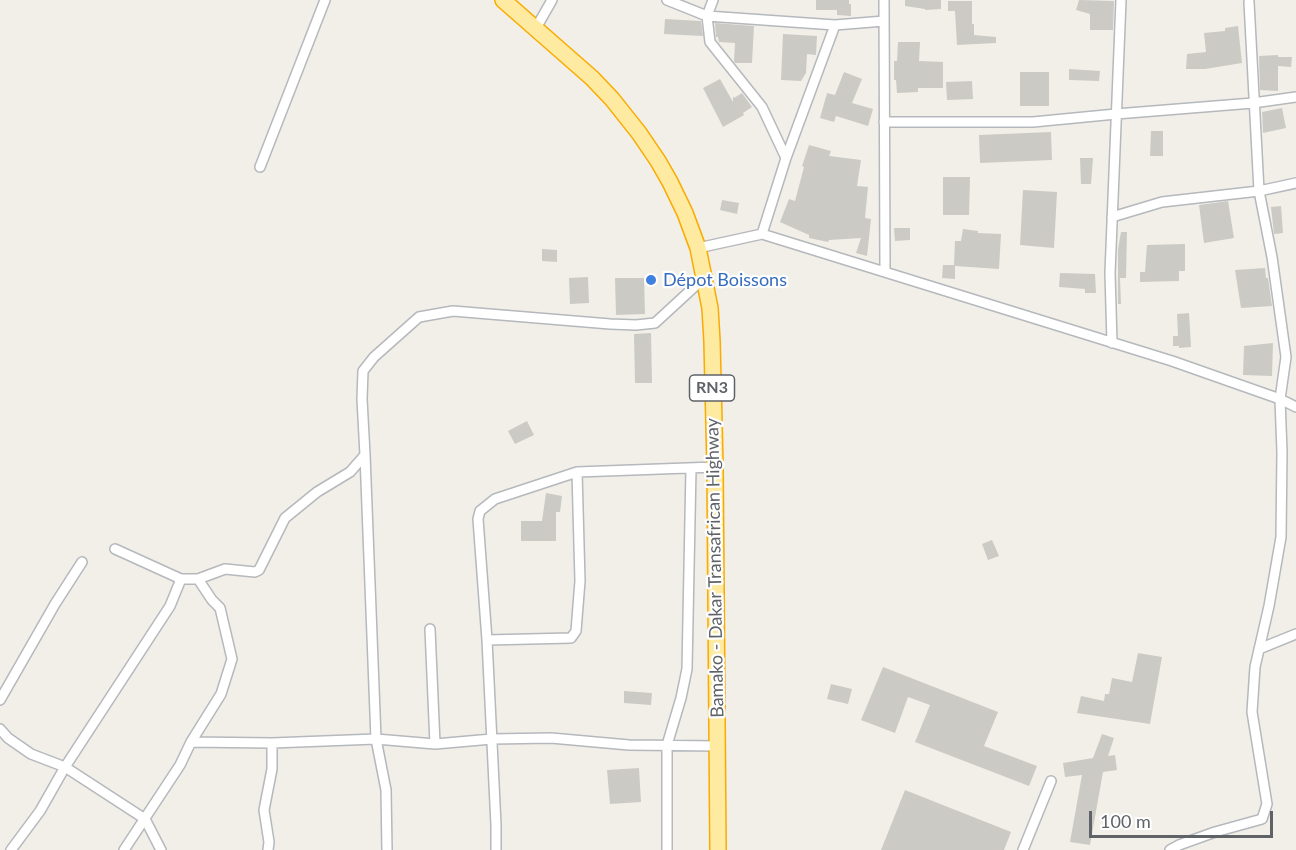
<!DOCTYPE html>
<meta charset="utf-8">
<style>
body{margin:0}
#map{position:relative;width:1296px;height:850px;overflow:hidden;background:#f1efe8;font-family:Lato,sans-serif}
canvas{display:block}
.scale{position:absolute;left:1089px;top:811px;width:184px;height:27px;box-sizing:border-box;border:3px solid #5f6368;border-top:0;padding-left:8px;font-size:18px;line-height:21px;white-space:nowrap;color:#5f6368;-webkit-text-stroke:4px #fff;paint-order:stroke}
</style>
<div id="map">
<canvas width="1296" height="850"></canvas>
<div class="scale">100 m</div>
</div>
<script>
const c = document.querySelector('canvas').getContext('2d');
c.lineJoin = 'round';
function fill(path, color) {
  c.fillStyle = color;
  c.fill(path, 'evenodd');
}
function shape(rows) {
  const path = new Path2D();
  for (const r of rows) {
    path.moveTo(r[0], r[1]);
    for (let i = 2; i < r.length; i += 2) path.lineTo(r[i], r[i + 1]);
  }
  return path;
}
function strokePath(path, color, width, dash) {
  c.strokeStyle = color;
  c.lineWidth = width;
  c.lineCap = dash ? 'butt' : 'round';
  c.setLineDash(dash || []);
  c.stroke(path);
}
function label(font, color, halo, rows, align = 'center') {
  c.font = font + ' Lato,sans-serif';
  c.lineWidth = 4.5;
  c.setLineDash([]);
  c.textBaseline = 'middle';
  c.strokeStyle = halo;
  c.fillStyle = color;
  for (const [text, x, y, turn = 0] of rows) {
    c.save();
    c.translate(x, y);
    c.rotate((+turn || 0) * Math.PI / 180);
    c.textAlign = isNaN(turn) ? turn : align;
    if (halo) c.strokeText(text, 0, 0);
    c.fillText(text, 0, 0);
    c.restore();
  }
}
fill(shape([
 [816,0,849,0,849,4,851,4,851,16,837,15,837,10,816,10],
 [905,0,941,0,941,9,925,10,925,9,905,6],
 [1079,0,1114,1,1113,30,1090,30,1090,14,1076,10],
 [948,1,972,1,972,24,974,24,974,35,996,37,996,43,957,45,955,11,948,11],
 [665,19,701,21,703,36,664,34],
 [715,23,754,26,752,63,735,63,734,61,735,43,719,42,718,37,716,37],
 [1238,26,1242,63,1205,69,1186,69,1187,54,1206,52,1204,33,1225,31,1225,28],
 [783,34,817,36,816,55,807,54,806,73,801,81,781,80],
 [898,42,920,42,919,61,943,62,943,88,918,88,918,92,897,93,896,80,894,80,894,61,897,61],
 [1278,55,1278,57,1292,57,1291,67,1278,66,1278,91,1260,90,1259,56],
 [1069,69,1100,71,1099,81,1069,80],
 [844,72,862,79,852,103,873,109,868,126,836,116,834,122,820,118,827,93,835,95],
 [1020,72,1049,72,1049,106,1020,106],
 [720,79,733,102,733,96,734,98,742,93,752,107,743,113,744,115,723,127,703,88],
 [972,81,973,99,947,100,946,82],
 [1282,108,1286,128,1263,133,1262,112],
 [1151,131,1163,131,1163,156,1150,156],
 [1051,132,1052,160,980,163,979,135],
 [809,145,831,151,829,156,861,160,857,186,868,187,865,218,871,219,867,256,856,253,861,238,829,240,828,242,809,238,809,235,780,222,789,199,795,201,804,167,802,166],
 [1080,158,1093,158,1091,184,1081,184],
 [943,177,970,177,969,215,943,215],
 [1023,190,1057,192,1054,248,1020,245],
 [722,200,739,203,737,214,720,210],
 [1228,201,1234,238,1204,243,1199,205],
 [1281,206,1283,233,1274,234,1271,207],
 [894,228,910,228,910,240,895,241],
 [963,229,978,231,978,233,1001,234,999,269,955,266,955,279,942,278,943,265,954,265,955,241,961,241],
 [1121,232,1127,232,1126,278,1120,278,1121,304,1118,304,1118,249],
 [1185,244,1185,271,1179,271,1179,281,1140,282,1140,272,1145,272,1147,245],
 [542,249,557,250,557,262,542,261],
 [1265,268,1266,278,1268,278,1272,306,1241,308,1235,270],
 [1060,273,1095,274,1096,293,1085,293,1085,289,1059,287],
 [588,277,589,303,570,304,569,278],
 [615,278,644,278,645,314,616,315],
 [1189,313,1191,347,1179,348,1179,346,1173,346,1173,336,1178,336,1177,314],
 [651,333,652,383,635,383,634,334],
 [1273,343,1272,376,1243,375,1244,346],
 [527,421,534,435,515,444,508,431],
 [546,493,562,496,560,512,556,512,556,541,521,541,521,521,542,521],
 [992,540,999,556,988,560,982,544],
 [1138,653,1162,657,1150,724,1077,713,1081,696,1104,701,1105,694,1109,694,1112,678,1132,682],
 [883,667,998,712,984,746,1037,766,1029,786,915,742,930,705,908,697,895,733,861,720],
 [831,684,852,689,848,704,827,699],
 [624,691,652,693,651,705,624,703],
 [1102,734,1114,738,1108,756,1115,755,1117,770,1103,772,1090,845,1070,842,1082,775,1065,777,1063,763,1093,758],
 [639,768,641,802,610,804,607,770],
 [905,790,1011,832,1004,850,881,850]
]), '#cccac5');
const minor = shape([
 [667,0,707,16,835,25,884,21],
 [713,0,707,16,710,42,762,107,786,158],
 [884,0,885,272],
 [536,28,552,0],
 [884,122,1033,122,1116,114,1253,103,1296,97],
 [260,167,325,0],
 [1112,217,1162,202,1259,191,1296,183],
 [762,234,786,158,835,25],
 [698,248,762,234,1172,361,1280,399,1296,407],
 [1112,343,1110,273,1121,0],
 [365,455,376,739,386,790,387,850],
 [115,549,181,579,198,579,212,600,220,608,232,659,221,694,191,742,180,765,124,850],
 [198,579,225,569,255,572,259,570,285,518,317,492,350,472,365,455,362,399,363,371,374,357,419,317,453,311,610,324,636,325,655,323,705,277],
 [430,629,435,744],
 [487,640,571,638,576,631,580,581,577,472],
 [1259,649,1296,634],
 [0,700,55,604,82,562],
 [0,729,8,738,31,754,65,767,145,819,161,850],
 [191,742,272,743,376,739,435,744,492,739,551,738,629,745,717,746],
 [11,850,40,811,65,767,170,606,181,579],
 [268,850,269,842,264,810,272,769,272,743],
 [496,850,496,825,487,640,478,519,480,511,495,499,577,472,715,467],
 [667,850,667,745,681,698,687,669,691,468],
 [1023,850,1051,781],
 [1170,850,1179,845,1215,832,1262,819,1267,804,1252,712,1255,667,1269,606,1281,537,1282,452,1280,399,1286,357,1272,257,1259,191,1249,2]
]);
const trunk = shape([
 [503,0,592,78,612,99,639,133,658,161,670,182,685,213,698,248,710,308,712,341,715,467,718,850]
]);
strokePath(minor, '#b5b8bc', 12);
strokePath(trunk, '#f9ab00', 18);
strokePath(minor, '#fff', 9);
strokePath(trunk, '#feeaa1', 15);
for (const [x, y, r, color] of [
 [651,280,6,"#3f7fe0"]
]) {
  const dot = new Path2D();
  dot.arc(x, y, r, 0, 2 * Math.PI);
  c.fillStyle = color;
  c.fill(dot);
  strokePath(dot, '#fff', 2);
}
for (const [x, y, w] of [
 [712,388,45]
]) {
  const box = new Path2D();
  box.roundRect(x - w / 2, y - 13, w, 26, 4.5);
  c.fillStyle = '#fff';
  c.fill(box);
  strokePath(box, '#5f6368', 1.5);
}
label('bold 16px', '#5f6368', null, [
 ["RN3",712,388]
]);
label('18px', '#366cbe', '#fff', [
 ["Dépot Boissons",663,280]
], 'left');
label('18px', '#5f6368', '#fff', [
 ["Bamako - Dakar Transafrican Highway",715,568,-91]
]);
</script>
